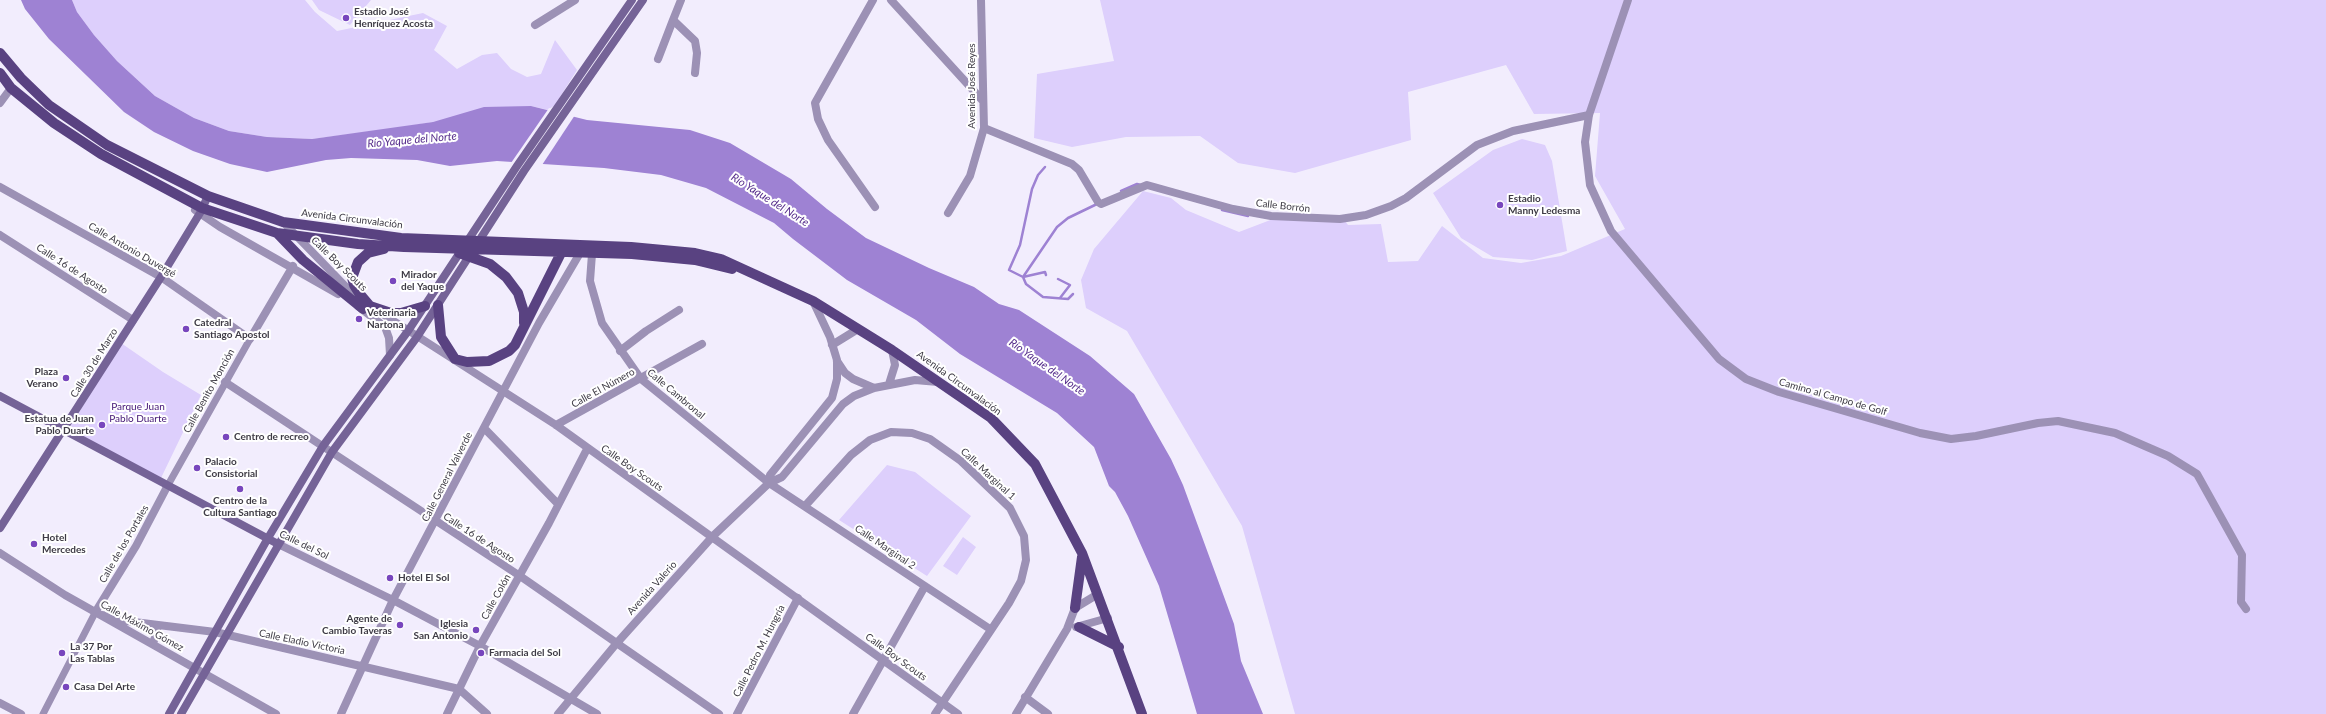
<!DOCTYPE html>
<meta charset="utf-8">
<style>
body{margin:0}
canvas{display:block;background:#f2edfd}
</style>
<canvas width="2326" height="714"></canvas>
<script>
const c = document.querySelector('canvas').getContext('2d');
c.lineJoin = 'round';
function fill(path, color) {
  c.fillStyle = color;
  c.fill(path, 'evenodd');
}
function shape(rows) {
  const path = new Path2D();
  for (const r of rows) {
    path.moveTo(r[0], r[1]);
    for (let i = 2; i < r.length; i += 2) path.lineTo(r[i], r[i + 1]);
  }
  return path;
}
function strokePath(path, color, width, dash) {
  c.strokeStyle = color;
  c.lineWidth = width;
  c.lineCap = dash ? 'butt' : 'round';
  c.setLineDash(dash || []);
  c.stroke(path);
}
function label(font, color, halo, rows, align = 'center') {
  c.font = font + ' Lato,sans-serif';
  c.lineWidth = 4;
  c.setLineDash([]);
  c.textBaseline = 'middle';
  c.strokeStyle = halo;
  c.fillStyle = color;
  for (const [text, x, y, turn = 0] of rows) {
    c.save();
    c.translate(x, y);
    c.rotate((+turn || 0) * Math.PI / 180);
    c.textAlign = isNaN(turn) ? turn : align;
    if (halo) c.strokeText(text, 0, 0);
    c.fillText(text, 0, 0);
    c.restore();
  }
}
fill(shape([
 [72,0,305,0,315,12,337,31,423,13,447,26,434,50,457,69,482,55,497,53,511,69,527,77,541,74,555,40,577,70,555,105,548,110,531,106,390,129,312,139,267,137,229,131,194,118,155,96,117,61,94,35,77,12],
 [312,0,371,0,350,25,319,10],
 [1100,0,2326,0,2326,714,1295,714,1242,526,1127,331,1086,308,1081,280,1094,249,1143,191,1171,198,1186,210,1239,232,1273,219,1345,221,1348,225,1381,224,1388,262,1418,261,1442,226,1483,258,1521,263,1561,256,1625,229,1595,176,1600,113,1534,114,1506,65,1408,92,1411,140,1295,173,1238,163,1200,136,1126,137,1072,147,1034,138,1037,74,1114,61],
 [1522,139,1545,145,1552,161,1567,251,1532,260,1493,257,1461,238,1433,193,1493,150],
 [121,343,163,372,201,395,161,478,75,433,71,425],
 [887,465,915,472,971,516,927,576,839,520],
 [963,537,976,547,957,575,943,566]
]), '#ddcffc');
fill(shape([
 [21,0,72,0,77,12,94,35,117,61,155,96,194,118,229,131,267,137,312,139,433,122,484,107,531,106,587,120,690,130,730,143,791,179,827,209,866,238,929,268,974,287,999,304,1019,310,1090,356,1134,394,1171,459,1183,485,1234,624,1241,661,1263,714,1197,714,1159,586,1128,516,1115,492,1109,486,1094,447,1057,413,960,354,916,320,847,280,793,239,774,223,706,188,661,175,604,168,497,161,450,166,417,160,351,158,326,160,267,172,230,164,193,151,154,132,124,112,49,39,25,9]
]), '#9e82d3');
fill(shape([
 [549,108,575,115,542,165,511,163]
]), '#f2edfd');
strokePath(shape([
 [1045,167,1038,175,1032,189,1020,245,1009,270,1023,277,1045,272,1046,275],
 [1121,191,1137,184,1141,185],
 [1222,210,1248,216],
 [1023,277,1057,227,1068,218,1097,204],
 [1023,277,1026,284,1043,297,1068,299,1073,294],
 [1058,279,1070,285,1060,298]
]), '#9e82d3', 2.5);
strokePath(shape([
 [168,485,250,339],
 [43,714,96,611]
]), '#9c91b5', 7);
strokePath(shape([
 [681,0,673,20,695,41,697,53,695,73],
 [873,0,815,103,818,119,828,140,875,207],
 [891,0,983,101],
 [1628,0,1589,115,1585,142,1590,185,1611,231,1719,359,1746,379,1779,392,1920,433,1951,439,1976,436,2038,423,2058,421,2115,433,2168,456,2197,474,2242,555,2241,602,2246,609],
 [535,25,575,0],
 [658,59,673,20],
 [0,103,11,88],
 [984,128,1072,164,1079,170,1098,202,1101,204,1147,185,1233,209,1271,216,1340,219,1366,215,1391,206,1406,198,1477,145,1513,131,1589,115],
 [0,187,161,277,250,339,293,266],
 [195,210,220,227,338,294],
 [948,213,970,176,984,128,981,0],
 [283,222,349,290,362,300],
 [0,235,133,320],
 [592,254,590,281,602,323,641,379,769,483,990,629],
 [358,306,385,327,389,338,390,355],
 [378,311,556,425,958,714],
 [832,345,858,329],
 [620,351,646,331,679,310],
 [837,361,845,373,853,379,874,388],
 [225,382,520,576,719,714],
 [889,384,895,365,892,350],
 [556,425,702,344],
 [484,428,558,504],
 [769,483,770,475,832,398,837,379,837,360,830,337,813,301],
 [805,506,851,455,870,440,891,432,912,433,930,439,961,461,1010,508,1024,536,1026,560,1021,581,1009,603,935,714],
 [278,544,393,600,480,646,597,714],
 [0,553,65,595,276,714],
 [96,611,136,546,168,485],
 [103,615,126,621,215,632,459,689,487,714],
 [1076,627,1108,618],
 [153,644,158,626],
 [1025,697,1048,714],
 [0,703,21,714],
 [341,714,393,600,539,323,580,253],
 [447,714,480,646,549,523,587,449],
 [558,714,616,644,713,536,769,483,782,477,843,404,854,396,874,388,915,380,938,382],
 [737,714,798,598],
 [853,714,925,586],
 [1016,714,1067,629,1075,608,1098,594]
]), '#9c91b5', 8);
strokePath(shape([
 [0,396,278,544],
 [0,528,161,277,200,213,208,196],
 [169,714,268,538,323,446,408,331,517,166,632,0],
 [181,714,332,452,417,337,524,171,643,0]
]), '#756397', 8);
strokePath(shape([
 [0,53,21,78,49,105,107,145,208,196,283,222,401,238,631,247,695,253,721,259,813,301,892,350,991,418,1035,464,1082,553,1142,714],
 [0,73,11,88,54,123,101,154,202,208,277,233,358,244,404,247,632,254,695,260,732,269],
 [277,233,303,260,363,309],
 [384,249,368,253,358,262,352,278,354,285,359,293,370,306,391,313,401,313,425,306],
 [459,253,490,264,506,277,518,293,524,312,524,323],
 [438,305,441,337,455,359,467,362,489,361,509,351,515,345,564,247],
 [1075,608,1082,557],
 [1079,627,1119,647]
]), '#594281', 10);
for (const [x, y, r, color] of [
 [346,18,4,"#7846bd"],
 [1500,205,4,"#7846bd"],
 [393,281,4,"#7846bd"],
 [359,319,4,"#7846bd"],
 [186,329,4,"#7846bd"],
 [66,378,4,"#7846bd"],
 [102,425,4,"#7846bd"],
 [226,437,4,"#7846bd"],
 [197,468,4,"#7846bd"],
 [240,489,4,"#7846bd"],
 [34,544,4,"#7846bd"],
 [390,578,4,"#7846bd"],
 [400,625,4,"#7846bd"],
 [476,630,4,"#7846bd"],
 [62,653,4,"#7846bd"],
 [481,653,4,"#7846bd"],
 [66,687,4,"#7846bd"]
]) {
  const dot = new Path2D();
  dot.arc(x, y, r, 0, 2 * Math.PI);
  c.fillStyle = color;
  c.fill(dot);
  strokePath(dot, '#fff', 1.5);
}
label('bold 10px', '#3e3b45', '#fff', [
 ["Estadio José",354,12],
 ["Henríquez Acosta",354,24],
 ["Estadio",1508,199],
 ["Manny Ledesma",1508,211],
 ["Mirador",401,275],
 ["del Yaque",401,287],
 ["Veterinaria",367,313],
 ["Nartona",367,325],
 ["Catedral",194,323],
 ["Santiago Apostol",194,335],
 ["Plaza",58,372,"right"],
 ["Verano",58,384,"right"],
 ["Estatua de Juan",94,419,"right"],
 ["Pablo Duarte",94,431,"right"],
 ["Centro de recreo",234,437],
 ["Palacio",205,462],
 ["Consistorial",205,474],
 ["Centro de la",240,501,"center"],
 ["Cultura Santiago",240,513,"center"],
 ["Hotel",42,538],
 ["Mercedes",42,550],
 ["Hotel El Sol",398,578],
 ["Agente de",392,619,"right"],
 ["Cambio Taveras",392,631,"right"],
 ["Iglesia",468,624,"right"],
 ["San Antonio",468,636,"right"],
 ["La 37 Por",70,647],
 ["Las Tablas",70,659],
 ["Farmacia del Sol",489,653],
 ["Casa Del Arte",74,687]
], 'left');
label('10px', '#3e3b45', '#fff', [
 ["Avenida José Reyes",972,86,-90],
 ["Calle Borrón",1283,206,6],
 ["Avenida Circunvalación",352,219,7],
 ["Calle Antonio Duvergé",132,250,30],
 ["Calle Boy Scouts",339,264,44],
 ["Calle 16 de Agosto",72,269,33],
 ["Calle 30 de Marzo",94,363,-58],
 ["Avenida Circunvalación",959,383,36],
 ["Calle El Número",603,388,-29],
 ["Calle Benito Monción",209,391,-61],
 ["Calle Cambronal",676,394,40],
 ["Camino al Campo de Golf",1833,397,16],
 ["Calle Boy Scouts",632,468,35],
 ["Calle Marginal 1",988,474,43],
 ["Calle General Valverde",447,477,-63],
 ["Calle 16 de Agosto",479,538,33],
 ["Calle de los Portales",124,544,-60],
 ["Calle del Sol",304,545,26],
 ["Calle Marginal 2",885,547,34],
 ["Avenida Valerio",652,588,-48],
 ["Calle Colón",496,597,-61],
 ["Calle Máximo Gómez",142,626,29],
 ["Calle Eladio Victoria",302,642,12],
 ["Calle Pedro M. Hungría",759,651,-63],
 ["Calle Boy Scouts",896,657,36]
]);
label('10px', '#421474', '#fff', [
 ["Parque Juan",138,407],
 ["Pablo Duarte",138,419]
]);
label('italic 11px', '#552c8b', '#fff', [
 ["Río Yaque del Norte",412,140,-5],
 ["Río Yaque del Norte",770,200,32],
 ["Río Yaque del Norte",1047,367,35]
]);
</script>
